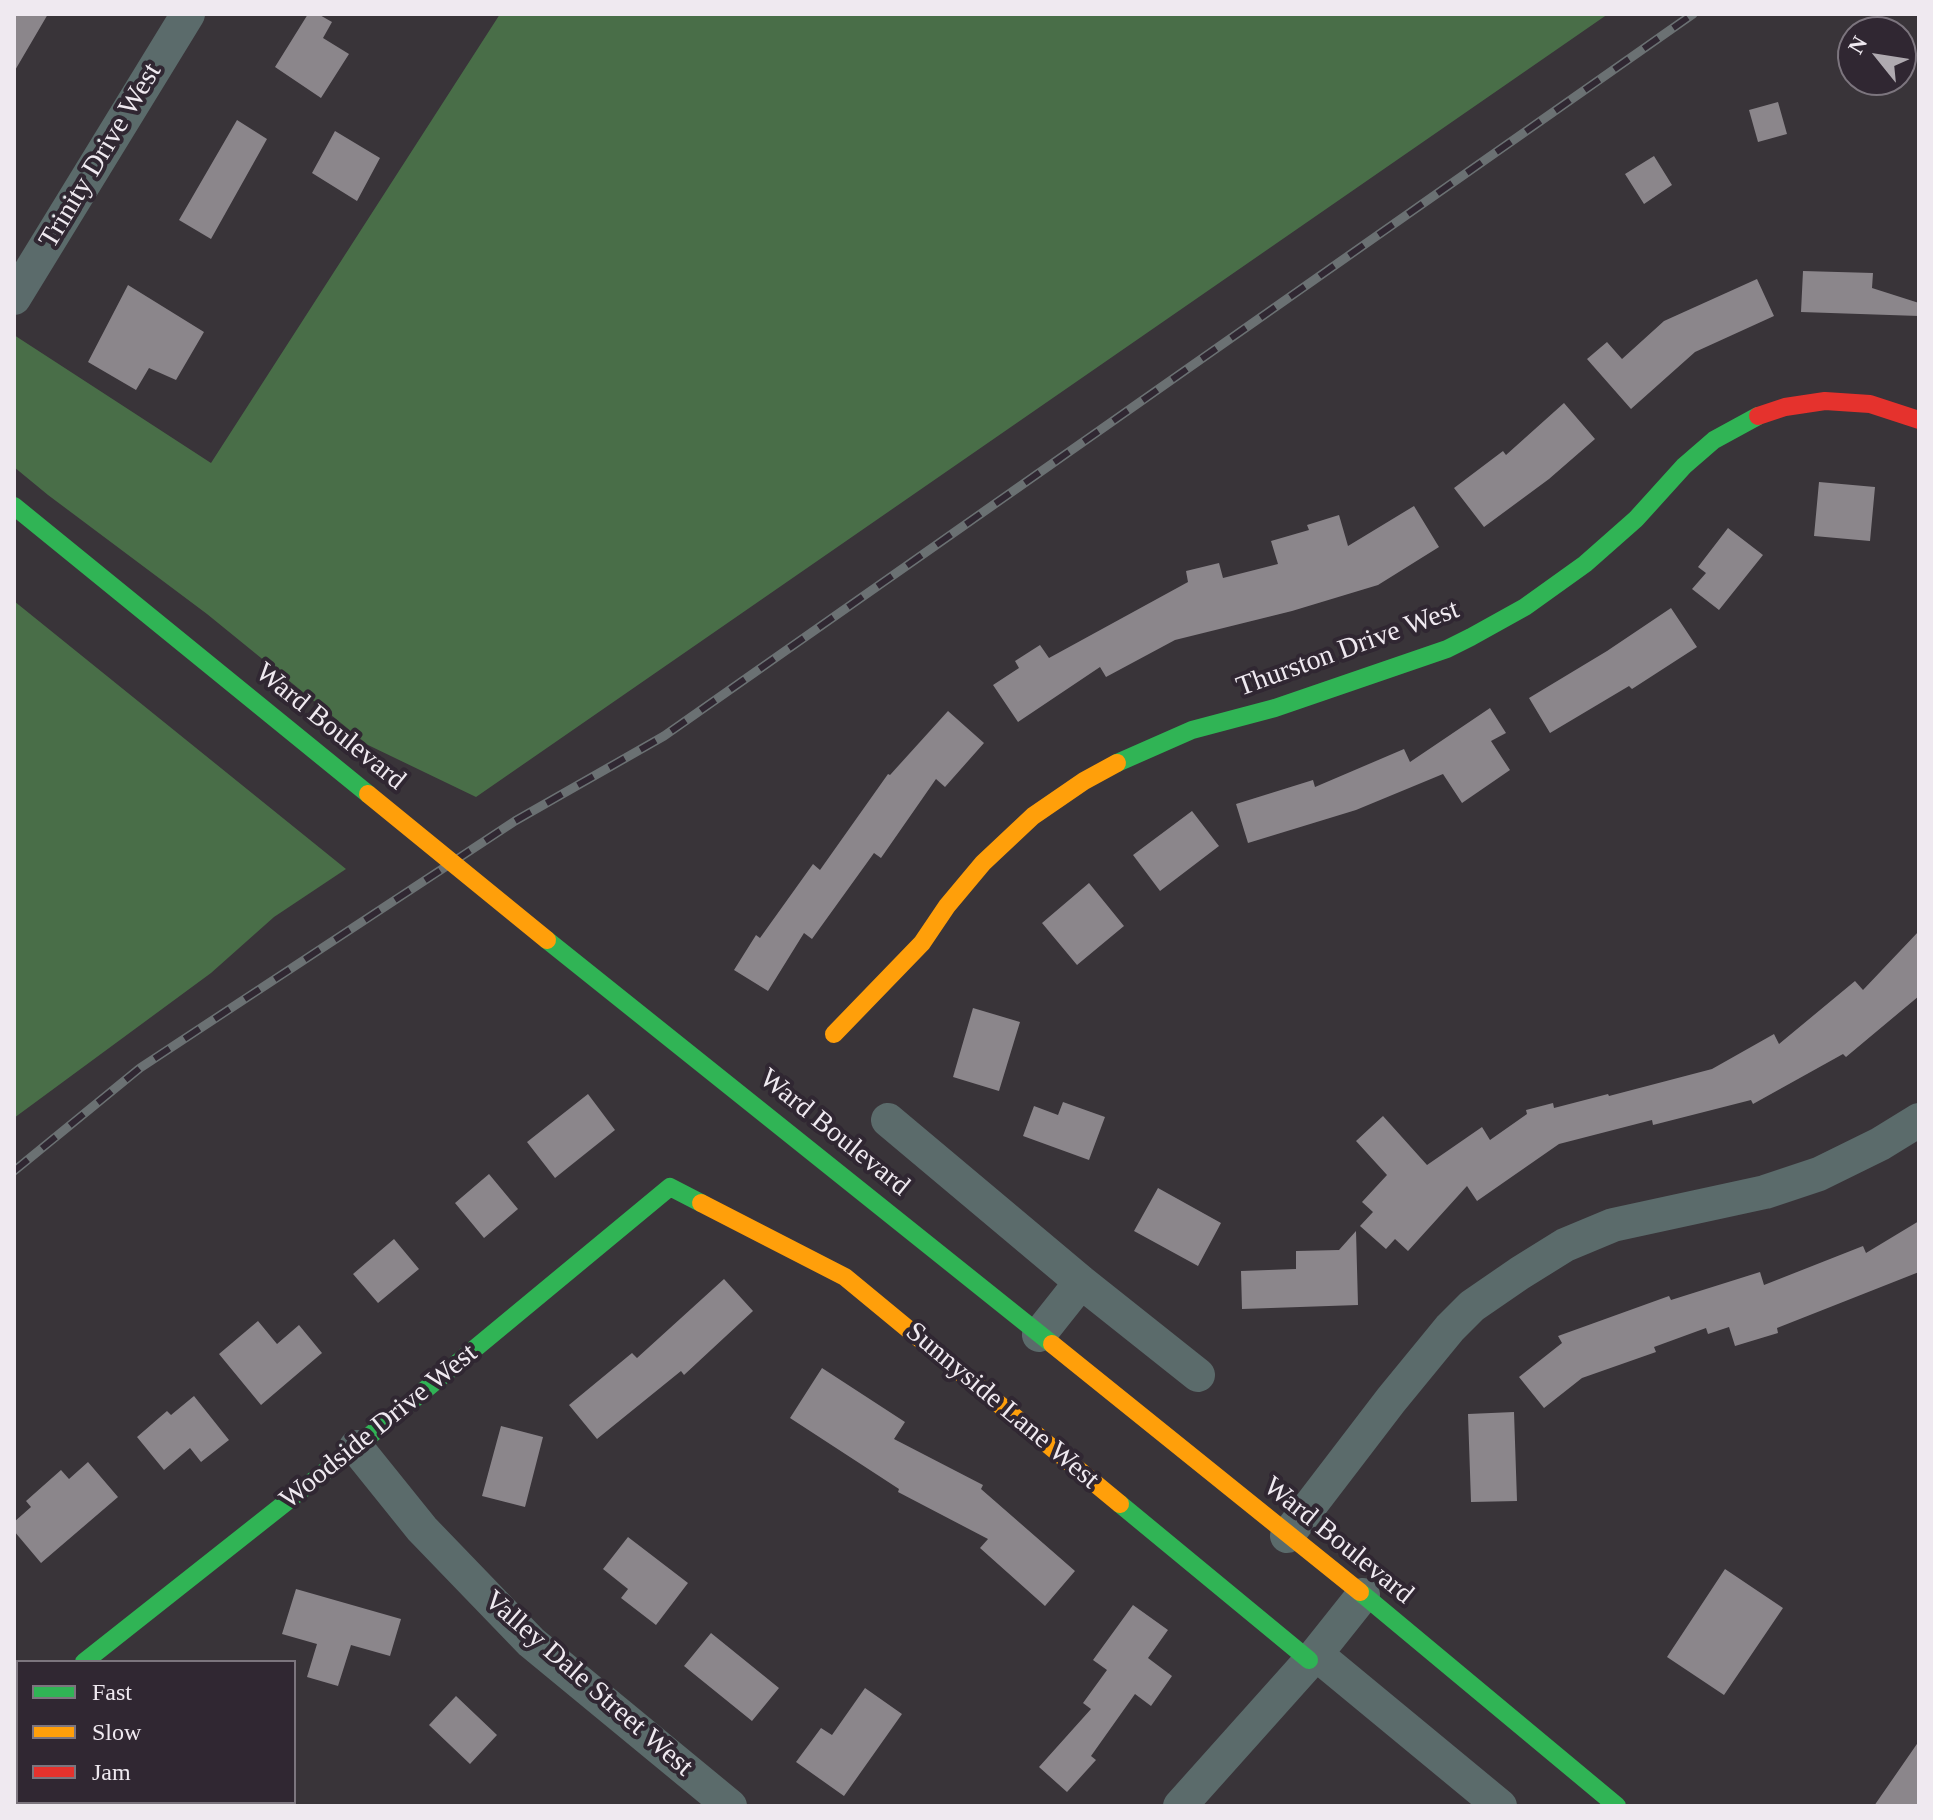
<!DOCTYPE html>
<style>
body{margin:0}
#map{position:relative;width:1933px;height:1820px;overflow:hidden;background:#393439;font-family:Georgia,serif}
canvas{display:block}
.frame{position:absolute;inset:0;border:16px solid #efe9f0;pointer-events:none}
.legend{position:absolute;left:16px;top:1660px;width:280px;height:144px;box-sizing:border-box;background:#302732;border:2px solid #7c757e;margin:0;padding:10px 14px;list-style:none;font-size:24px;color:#efe9f0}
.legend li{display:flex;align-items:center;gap:16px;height:40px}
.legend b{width:40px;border:2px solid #7c757e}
.north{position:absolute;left:1837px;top:16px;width:80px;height:80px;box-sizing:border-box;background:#302732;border:2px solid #7c757e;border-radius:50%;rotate:300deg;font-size:22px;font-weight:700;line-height:32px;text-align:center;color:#efe9f0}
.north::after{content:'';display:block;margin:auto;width:28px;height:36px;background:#afaab0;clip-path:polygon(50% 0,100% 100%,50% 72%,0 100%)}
</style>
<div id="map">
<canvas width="1933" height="1820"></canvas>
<div class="frame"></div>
<ul class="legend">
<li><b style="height:10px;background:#30b455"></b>Fast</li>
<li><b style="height:10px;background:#ff9f0a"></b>Slow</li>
<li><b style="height:10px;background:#e5322d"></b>Jam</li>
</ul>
<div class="north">N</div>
</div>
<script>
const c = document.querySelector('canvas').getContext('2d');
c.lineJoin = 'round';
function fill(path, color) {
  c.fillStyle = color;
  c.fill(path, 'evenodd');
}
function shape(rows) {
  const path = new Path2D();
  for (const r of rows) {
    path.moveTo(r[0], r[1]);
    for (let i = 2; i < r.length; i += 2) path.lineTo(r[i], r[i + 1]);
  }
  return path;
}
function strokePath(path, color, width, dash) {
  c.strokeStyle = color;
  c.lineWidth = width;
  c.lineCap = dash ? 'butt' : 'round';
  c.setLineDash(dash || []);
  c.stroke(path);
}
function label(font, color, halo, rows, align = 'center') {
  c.font = font + ' Georgia,serif';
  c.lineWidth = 8;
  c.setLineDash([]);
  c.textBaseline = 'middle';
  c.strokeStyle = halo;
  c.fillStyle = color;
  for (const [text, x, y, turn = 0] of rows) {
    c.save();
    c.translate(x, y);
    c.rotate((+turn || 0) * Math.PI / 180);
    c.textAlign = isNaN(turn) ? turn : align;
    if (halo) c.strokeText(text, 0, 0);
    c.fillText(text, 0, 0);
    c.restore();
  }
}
fill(shape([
 [500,14,1608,14,476,797,368,745,207,614,48,495,14,467,14,335,211,463],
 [14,601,346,869,274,917,211,973,14,1118]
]), '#496e48');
fill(shape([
 [14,14,48,14,14,72],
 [308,14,318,14,332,22,323,38,349,54,321,98,275,67],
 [1778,102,1787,134,1758,142,1749,110],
 [237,120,267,139,211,239,179,220],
 [335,131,380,158,357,201,312,173],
 [1654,156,1672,185,1644,204,1625,174],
 [1803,271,1873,273,1872,288,1919,303,1919,316,1801,312],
 [1757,279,1774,316,1695,352,1631,409,1587,359,1607,342,1622,359,1664,321],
 [128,285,204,332,176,380,149,368,136,390,88,362],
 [1564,403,1595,439,1549,479,1484,527,1454,488,1503,451,1506,455],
 [1819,482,1875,487,1870,541,1814,536],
 [1414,506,1439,547,1378,585,1292,611,1175,640,1106,677,1100,667,1018,722,993,685,1019,668,1015,661,1040,645,1049,658,1188,582,1186,571,1219,563,1223,578,1278,564,1271,541,1309,530,1307,525,1339,515,1348,546],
 [1728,528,1763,555,1719,610,1692,589,1706,573,1698,567],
 [1671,608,1697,647,1632,689,1629,686,1550,733,1529,698,1607,651],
 [1490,708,1506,733,1491,741,1510,770,1462,803,1443,774,1356,810,1248,843,1236,804,1313,780,1315,787,1404,749,1410,762],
 [948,711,984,743,945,787,936,779,881,858,874,853,812,939,804,933,768,991,734,970,756,935,760,938,813,864,820,870,888,774,890,775],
 [1192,811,1219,846,1160,891,1133,855],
 [1089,883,1124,926,1077,965,1042,923],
 [1919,931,1919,996,1846,1057,1843,1054,1753,1104,1751,1100,1653,1125,1652,1120,1559,1144,1477,1201,1467,1186,1408,1251,1395,1239,1386,1249,1360,1226,1373,1212,1362,1202,1387,1175,1356,1141,1383,1116,1427,1165,1482,1127,1490,1140,1527,1114,1526,1110,1553,1103,1554,1108,1608,1094,1609,1096,1712,1069,1774,1034,1779,1044,1855,981,1863,990],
 [973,1008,1020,1022,999,1091,953,1077],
 [588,1094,615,1130,555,1178,527,1142],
 [1063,1102,1105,1117,1089,1160,1023,1136,1034,1106,1058,1115],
 [489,1174,518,1209,484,1238,455,1203],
 [1158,1188,1221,1223,1198,1266,1134,1231],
 [1919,1221,1919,1272,1777,1328,1778,1333,1735,1346,1729,1327,1708,1334,1706,1328,1654,1347,1656,1352,1582,1378,1544,1408,1519,1377,1562,1343,1558,1336,1669,1296,1671,1300,1760,1272,1764,1285,1863,1246,1866,1253],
 [1356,1231,1358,1305,1242,1309,1241,1271,1296,1269,1296,1251,1339,1250],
 [394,1239,419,1269,378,1303,353,1274],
 [724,1279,753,1311,684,1375,681,1371,597,1439,569,1405,632,1353,637,1358],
 [258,1321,277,1344,299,1325,322,1353,261,1405,219,1354],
 [822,1368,905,1422,894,1439,983,1485,981,1489,1075,1571,1045,1606,980,1548,988,1539,898,1492,899,1489,790,1418],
 [194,1396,229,1440,201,1462,190,1448,164,1470,137,1437,167,1411,171,1415],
 [1514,1412,1517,1501,1471,1502,1468,1414],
 [501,1426,543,1437,525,1507,482,1496],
 [88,1462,118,1497,41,1563,14,1531,14,1522,31,1507,26,1501,61,1470,69,1479],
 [628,1537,688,1583,656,1625,621,1598,628,1589,603,1569],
 [1725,1569,1783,1608,1724,1695,1667,1657],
 [296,1589,401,1619,390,1656,351,1645,338,1686,307,1677,317,1644,282,1634],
 [1133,1605,1168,1630,1148,1658,1172,1676,1151,1706,1135,1694,1091,1756,1096,1760,1067,1792,1039,1767,1091,1709,1083,1703,1107,1670,1093,1660],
 [711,1633,779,1688,752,1721,684,1666],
 [865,1688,902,1714,844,1796,796,1762,821,1728,832,1735],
 [456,1696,497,1735,470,1764,429,1725],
 [1919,1741,1919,1806,1874,1806]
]), '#8b868b');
strokePath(shape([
 [14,298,188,14],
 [888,1120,1081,1282,1198,1375],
 [1039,1335,1081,1282],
 [356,1447,422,1529,531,1642,730,1806],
 [1287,1536,1391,1400,1450,1328,1472,1306,1520,1273,1565,1245,1613,1225,1765,1192,1819,1174,1880,1144,1919,1120],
 [1316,1654,1500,1806],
 [14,1717,18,1714],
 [1180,1806,1316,1654,1363,1595]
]), '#5b6b6b', 34);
strokePath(shape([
 [14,506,368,794],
 [1117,763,1192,730,1275,708,1447,649,1471,637,1525,607,1585,564,1636,519,1684,466,1714,440,1758,416],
 [547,940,1052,1344],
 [1120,1504,1309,1660],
 [1360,1592,1617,1806],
 [84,1662,356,1447,670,1187,701,1203]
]), '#30b455', 18);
strokePath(shape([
 [834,1034,922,943,947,906,983,863,1033,816,1084,781,1117,763],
 [701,1203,845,1277,1120,1504],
 [1052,1344,1360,1592]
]), '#ff9f0a', 18);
strokePath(shape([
 [1758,416,1785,407,1825,401,1870,404,1919,420]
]), '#e5322d', 18);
const rail = shape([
 [14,1171,140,1068,515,821,664,736,1693,14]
]);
strokePath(rail, '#6b7173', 9);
strokePath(rail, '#302732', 6, [18]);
strokePath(shape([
 [368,794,547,940]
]), '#ff9f0a', 18);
label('28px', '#efe9f0', '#302732', [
 ["Trinity Drive West",101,156,-59],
 ["Thurston Drive West",1348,649,-20],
 ["Ward Boulevard",330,727,39],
 ["Ward Boulevard",834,1133,39],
 ["Sunnyside Lane West",1002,1406,40],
 ["Woodside Drive West",379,1427,-39],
 ["Ward Boulevard",1338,1541,39],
 ["Valley Dale Street West",588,1684,41]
]);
</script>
